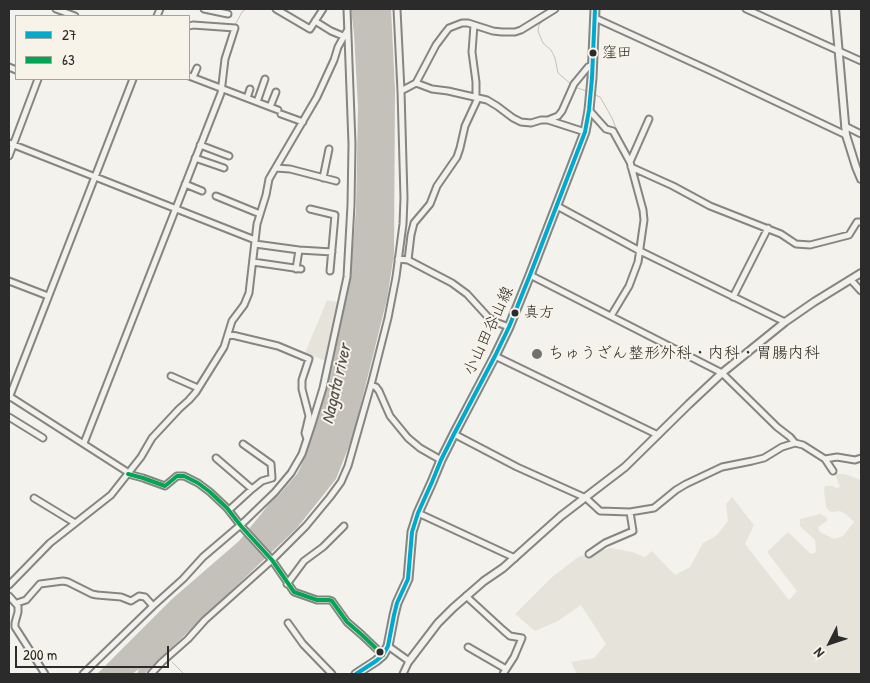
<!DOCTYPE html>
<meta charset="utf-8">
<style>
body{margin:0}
#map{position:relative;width:870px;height:683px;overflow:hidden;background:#f4f2ec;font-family:"Patrick Hand",sans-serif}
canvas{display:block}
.frame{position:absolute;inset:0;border:10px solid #2b2b2b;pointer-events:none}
.legend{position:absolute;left:15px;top:15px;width:175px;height:65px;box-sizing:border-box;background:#f7f3e8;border:1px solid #a5a39c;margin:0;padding:6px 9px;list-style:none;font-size:15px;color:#2b2b2b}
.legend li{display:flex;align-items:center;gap:10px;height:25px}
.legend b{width:25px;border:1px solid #a5a39c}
.north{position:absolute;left:805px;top:618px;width:50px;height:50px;-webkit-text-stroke:4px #f7f3e8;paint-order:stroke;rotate:229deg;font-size:14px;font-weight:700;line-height:20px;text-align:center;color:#2b2b2b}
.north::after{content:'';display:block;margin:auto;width:18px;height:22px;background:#2b2b2b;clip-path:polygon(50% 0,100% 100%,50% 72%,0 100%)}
.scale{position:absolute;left:15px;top:646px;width:154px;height:22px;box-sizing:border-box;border:2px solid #2b2b2b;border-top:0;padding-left:6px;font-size:15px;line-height:18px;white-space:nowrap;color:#2b2b2b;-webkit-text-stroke:4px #f7f3e8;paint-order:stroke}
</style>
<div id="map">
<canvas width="870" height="683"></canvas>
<div class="frame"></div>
<ul class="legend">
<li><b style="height:6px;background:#00a9ce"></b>27</li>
<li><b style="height:6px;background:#00a651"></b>63</li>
</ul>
<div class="north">N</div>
<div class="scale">200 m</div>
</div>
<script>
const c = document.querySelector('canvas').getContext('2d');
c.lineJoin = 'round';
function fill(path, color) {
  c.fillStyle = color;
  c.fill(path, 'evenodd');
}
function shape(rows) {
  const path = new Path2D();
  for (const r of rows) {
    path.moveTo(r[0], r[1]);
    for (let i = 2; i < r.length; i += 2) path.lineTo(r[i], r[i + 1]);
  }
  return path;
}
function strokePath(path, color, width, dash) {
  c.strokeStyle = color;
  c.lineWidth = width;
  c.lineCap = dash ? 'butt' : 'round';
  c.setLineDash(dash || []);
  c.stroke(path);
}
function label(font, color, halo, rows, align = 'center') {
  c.font = font + ' "Patrick Hand","Klee One",sans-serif';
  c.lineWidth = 4;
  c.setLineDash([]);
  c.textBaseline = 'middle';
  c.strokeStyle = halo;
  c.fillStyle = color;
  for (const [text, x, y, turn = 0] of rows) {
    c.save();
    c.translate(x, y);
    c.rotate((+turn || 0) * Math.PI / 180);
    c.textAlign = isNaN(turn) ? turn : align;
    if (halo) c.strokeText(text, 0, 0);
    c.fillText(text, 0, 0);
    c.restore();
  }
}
fill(shape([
 [327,300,341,303,326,361,305,353],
 [835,474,844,474,861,480,861,674,577,674,571,662,594,658,606,644,581,605,558,621,535,631,515,614,551,578,578,557,611,548,632,552,645,557,652,551,675,575,690,567,703,543,716,536,728,521,726,504,732,497,754,525,745,544,789,600,797,591,767,552,788,532,811,554,816,552,815,540,800,526,800,519,820,514,827,518,827,521,818,527,820,532,834,539,843,536,854,522,847,515,840,511,833,512,829,511,826,507,824,490,825,486,833,486,836,488,840,487]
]), '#e6e3da');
fill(shape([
 [351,9,391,9,395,90,394,254,387,299,353,436,336,479,297,528,144,674,137,674,139,669,132,674,97,674,172,599,239,541,275,497,279,495,297,474,301,466,327,386,350,282,356,209,358,107,354,34]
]), '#c4c1ba');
strokePath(shape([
 [547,17,539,25,538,31,543,43,551,50,555,58,558,73,572,85],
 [235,25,242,12,246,9],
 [575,87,586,91],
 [595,95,600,97,603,102,612,118,620,138],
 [172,662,184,674]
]), '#c4c1ba', 1);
const minor = shape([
 [56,9,75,16],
 [204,9,228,14],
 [276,9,310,29,323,9],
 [746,9,861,61],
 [157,16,160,9],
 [595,18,711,71,846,135],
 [315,21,331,31,343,36],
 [474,25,472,52,476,82,476,98],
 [9,67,16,70],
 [189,76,278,110],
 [193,77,197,68],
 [416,83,432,89,448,91,487,100,497,106,513,118,521,122,531,123,541,120,548,120,558,116,562,111,574,84,588,67,592,65],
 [401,91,416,83,436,45,445,33,449,28,462,23,468,23,493,31,502,32,515,32,521,30,555,9],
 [247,98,250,89],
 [257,102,265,79],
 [270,107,276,92],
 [589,110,606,129,613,131,630,162,643,210,644,220,638,262,629,286,611,316],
 [281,114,303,122],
 [548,120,585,132],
 [845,126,861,134],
 [9,143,255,240],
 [200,145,229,156],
 [9,156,38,79],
 [195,158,224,168],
 [630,162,649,119],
 [631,167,673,186,710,206,781,234,796,244,810,245,849,235,857,222,861,222],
 [276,168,290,169,336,181],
 [323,178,329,149],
 [185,184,202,191],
 [216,196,260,214],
 [557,206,640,251,785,322],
 [310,209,335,215,330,271],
 [255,244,299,250,332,252],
 [398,259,408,260,452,283,467,294,488,317,498,323,509,327],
 [408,260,411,235,414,223,430,204,437,186,457,157,460,148,465,126,478,98],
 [253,262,301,269],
 [296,269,299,250],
 [530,275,722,373,777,427,790,437,795,443],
 [851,280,861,291],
 [9,281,48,296],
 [733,297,768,228],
 [228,334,278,346,309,359,302,380,302,389,309,416,305,433,307,439],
 [495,356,658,435],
 [171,376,198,388],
 [371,385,376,387,379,391,390,416,408,438,420,448,441,460],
 [9,396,129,473],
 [9,398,133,79],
 [9,417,43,438],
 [454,434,517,467,586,498,600,511,630,512,654,508,676,490,686,484,722,467,752,461,764,458,782,447,795,443,803,445,825,459,833,471],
 [84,443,221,93,225,59,235,28,193,25,189,26],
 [243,444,271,464,272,478,262,481,252,489],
 [216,458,252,489,229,510],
 [825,459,837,457,855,460,861,458],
 [128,474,143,478,165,486,177,476,184,476,198,483,210,492,227,508,241,526,272,560,294,592,317,600,329,600,332,601,347,622,362,635,383,655],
 [34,498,75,523],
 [418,513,515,558],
 [589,554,605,543,633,531,630,512],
 [287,584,304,561,323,547,344,526],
 [9,585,50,543,111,495,141,457,152,438,179,409,189,400,196,392,224,347,232,321,244,305,249,293,257,224,266,195,269,179,317,97,334,60,338,47,347,31],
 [9,596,18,606,18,612,15,623,15,627,45,674],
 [466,596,503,630,510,636,522,638,514,657,503,674],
 [17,603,26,600,40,584,63,581,68,582,92,594,97,595,121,597,131,601,139,596,145,597,153,606],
 [288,623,303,644,332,674],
 [388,646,409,661,403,674],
 [468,647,506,669],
 [83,674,153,606,183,579,203,557,244,522,275,492,291,473,302,454,312,424,323,388,347,277,351,205,352,144,347,9],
 [151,674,162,662,188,639,205,620,272,560,306,526,330,497,341,482,348,466,371,385,388,318,396,277,403,224,404,198,401,91,397,9]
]);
const tertiary = shape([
 [835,9,846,135,856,167,861,179],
 [409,661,438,623,453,608,484,581,503,568,561,516,625,467,689,404,722,373,785,322,814,302,861,273]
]);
const secondary = shape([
 [356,674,376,661,383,655,388,646,394,615,397,603,408,579,412,532,418,513,432,482,441,460,454,434,495,356,509,327,530,275,585,132,589,110,592,78,595,9]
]);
strokePath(minor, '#858582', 9);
strokePath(tertiary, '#858582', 10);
strokePath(secondary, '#858582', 11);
strokePath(minor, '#f2f1ed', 5);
strokePath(tertiary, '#f2f1ed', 6);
strokePath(secondary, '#f2f1ed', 7);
strokePath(shape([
 [356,674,376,661,383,655,388,646,394,615,397,603,408,579,412,532,418,513,432,482,441,460,454,434,495,356,509,327,530,275,585,132,589,110,592,78,595,9]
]), '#00a9ce', 4);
strokePath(shape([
 [128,474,143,478,165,486,177,476,184,476,198,483,210,492,227,508,241,526,272,560,294,592,317,600,329,600,332,601,347,622,362,635,383,655]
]), '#00a651', 4);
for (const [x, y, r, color] of [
 [593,53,4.5,"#2b2b2b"],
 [515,313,4.5,"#2b2b2b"],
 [537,354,6,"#71716f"],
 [380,652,4.5,"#2b2b2b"]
]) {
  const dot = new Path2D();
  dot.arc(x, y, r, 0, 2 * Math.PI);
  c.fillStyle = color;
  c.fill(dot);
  strokePath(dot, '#f7f3e8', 2);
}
label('15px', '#2b2b2b', '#f7f3e8', [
 ["窪田",602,53],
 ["真方",524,313]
], 'left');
label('16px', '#2b2b2b', '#f7f3e8', [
 ["小山田谷山線",489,331,-65]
]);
label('16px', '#2b2b2b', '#f7f3e8', [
 ["ちゅうざん整形外科・内科・胃腸内科",548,354]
], 'left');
label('italic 18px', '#53524f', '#f7f3e8', [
 ["Nagata river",337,384,-77]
]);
</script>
